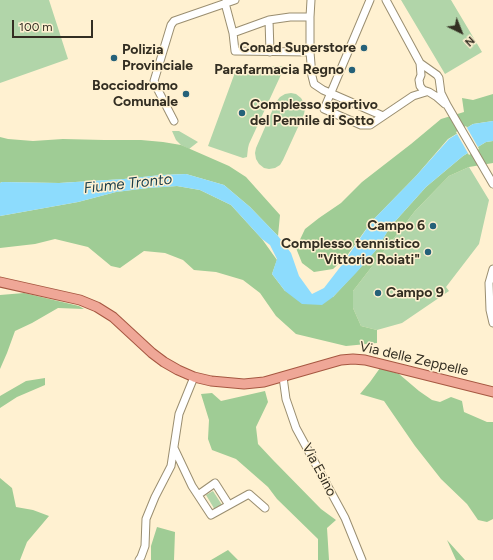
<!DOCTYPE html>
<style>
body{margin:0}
#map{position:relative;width:493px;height:560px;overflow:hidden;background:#fff1d1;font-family:Figtree,sans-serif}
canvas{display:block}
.north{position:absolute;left:441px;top:12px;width:40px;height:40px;-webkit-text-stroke:3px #fff1d1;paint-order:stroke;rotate:137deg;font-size:11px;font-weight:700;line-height:16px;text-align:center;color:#332e22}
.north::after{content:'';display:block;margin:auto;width:14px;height:18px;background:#332e22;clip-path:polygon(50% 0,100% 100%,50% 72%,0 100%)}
.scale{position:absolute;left:12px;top:20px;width:81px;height:18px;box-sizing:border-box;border:2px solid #332e22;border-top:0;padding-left:5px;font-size:12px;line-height:14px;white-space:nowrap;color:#332e22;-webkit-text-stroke:3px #fff1d1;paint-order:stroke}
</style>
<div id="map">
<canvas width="493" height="560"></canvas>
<div class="north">N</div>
<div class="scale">100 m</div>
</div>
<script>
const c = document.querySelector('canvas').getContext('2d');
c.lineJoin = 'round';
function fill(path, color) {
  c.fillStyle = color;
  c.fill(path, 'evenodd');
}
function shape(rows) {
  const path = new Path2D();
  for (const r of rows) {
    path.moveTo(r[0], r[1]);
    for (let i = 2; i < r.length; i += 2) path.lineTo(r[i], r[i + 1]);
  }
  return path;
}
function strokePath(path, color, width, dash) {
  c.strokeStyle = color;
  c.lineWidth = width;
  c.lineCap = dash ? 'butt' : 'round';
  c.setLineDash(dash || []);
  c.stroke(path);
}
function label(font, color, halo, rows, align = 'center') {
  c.font = font + ' Figtree,sans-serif';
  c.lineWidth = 3;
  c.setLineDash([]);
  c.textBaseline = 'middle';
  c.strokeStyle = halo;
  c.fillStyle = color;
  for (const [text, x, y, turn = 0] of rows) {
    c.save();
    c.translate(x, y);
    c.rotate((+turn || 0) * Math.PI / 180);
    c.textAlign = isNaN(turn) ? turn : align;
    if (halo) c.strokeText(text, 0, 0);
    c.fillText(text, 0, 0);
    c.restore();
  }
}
fill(shape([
 [0,0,49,0,68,59,0,83],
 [401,0,451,0,482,52,445,74],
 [285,66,249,144,248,148,247,157,243,158,208,146,237,67],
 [291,93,296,94,301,98,304,103,305,109,304,114,283,160,280,165,275,168,269,169,264,168,259,164,256,159,255,153,256,148,276,102,280,97,285,94],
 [172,131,179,131,198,142,189,149,181,145,176,140],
 [469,167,489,200,479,244,446,287,449,291,402,323,377,330,361,326,353,308,353,291,415,211,449,176],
 [213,491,222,505,215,510,206,495]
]), '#b1d5a9');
fill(shape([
 [493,94,493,121,473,124,448,139,416,176,372,221,346,257,333,269,314,272,302,263,296,248,305,229,319,218,341,203,362,182,411,144,441,119,464,112,462,98,473,100],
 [0,137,8,139,33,141,63,139,104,140,141,140,163,142,181,145,229,166,246,177,280,215,278,236,250,207,224,185,186,174,161,175,124,179,59,183,2,182,0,183],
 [493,141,493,163,469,167,449,176,415,211,353,291,353,308,361,326,377,330,377,343,346,346,296,334,276,316,260,293,243,280,216,272,194,270,183,260,165,253,144,251,120,268,111,266,88,247,55,239,35,244,0,248,0,216,78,202,116,192,148,188,177,186,200,190,231,205,262,239,277,260,272,274,285,291,333,297,377,249,390,227,426,187,463,156,486,142],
 [24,293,79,306,84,309,58,308,32,323,15,331,7,353,0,369,0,295],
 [380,368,399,374,419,391,432,400,440,402,451,397,462,401,464,412,487,422,493,422,493,519,487,522,478,520,467,504,441,479,415,446,384,401,360,394,370,382],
 [45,378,45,385,17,397,0,408,0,396,26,381],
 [265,391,268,402,256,427,258,444,273,460,321,509,336,520,327,528,329,560,318,560,318,539,277,499,268,487,236,459,212,450,208,439,209,420,201,394,212,393,221,401],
 [0,478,12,488,16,507,33,510,49,516,27,542,20,560,0,560],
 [157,527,175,532,174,560,151,560,151,546],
 [447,540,465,560,456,560],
 [228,550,238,560,211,560]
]), '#9fcc95');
fill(shape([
 [493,121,493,141,486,142,463,156,426,187,390,227,377,249,356,273,333,297,322,305,302,304,285,291,272,274,277,259,270,245,262,239,231,205,200,190,177,186,148,188,116,192,78,202,0,216,0,183,2,182,59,183,124,179,161,175,186,174,224,185,250,207,278,236,291,253,299,276,312,294,324,288,341,266,372,221,416,176,449,139,473,124]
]), '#8ddcfd');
fill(shape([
 [466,126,479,149,469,155,456,132]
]), '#fff1d1');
const minor = shape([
 [311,0,310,17,310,52,312,76,314,84,323,90,383,116],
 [370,0,324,109,361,125,370,125,413,96,426,92],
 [386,0,420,63,421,75,419,80,420,86,423,90,429,92,437,97,445,104],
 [225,3,233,33,235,51,310,52],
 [269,20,270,52],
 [233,33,269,20,290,17,310,17],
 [420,63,437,75,439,78,441,93,447,105,493,184],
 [174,121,158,90,154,81,171,25,174,21,235,0],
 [493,269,489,283,490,310,493,323],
 [283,377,286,399,296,428,345,518,362,560],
 [174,448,192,486,211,515,249,494,265,508],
 [198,495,215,483,229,505],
 [139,560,141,557,145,546,146,519,155,497,171,466,179,414,194,377]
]);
const major = shape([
 [0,282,80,300,97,307,113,317,152,353,164,362,178,370,194,377,211,381,244,384,264,382,341,360,353,359,365,360,493,392]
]);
strokePath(minor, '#9a8e70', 9);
strokePath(major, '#a65741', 11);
strokePath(minor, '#fff', 7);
strokePath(major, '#efa797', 9);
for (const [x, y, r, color] of [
 [364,48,4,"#256179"],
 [114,58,4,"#256179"],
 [352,70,4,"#256179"],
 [186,94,4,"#256179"],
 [242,113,4,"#256179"],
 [433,226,4,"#256179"],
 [428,252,4,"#256179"],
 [378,293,4,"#256179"]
]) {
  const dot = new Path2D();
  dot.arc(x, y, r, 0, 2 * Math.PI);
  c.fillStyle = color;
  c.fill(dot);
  strokePath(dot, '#fff1d1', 1.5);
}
label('bold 14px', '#332e22', '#fff1d1', [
 ["Conad Superstore",356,48],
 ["Polizia",122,50,"left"],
 ["Provinciale",122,66,"left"],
 ["Parafarmacia Regno",344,70],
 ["Bocciodromo",178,86],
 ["Comunale",178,102],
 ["Complesso sportivo",250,105,"left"],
 ["del Pennile di Sotto",250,121,"left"],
 ["Campo 6",425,226],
 ["Complesso tennistico",420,244],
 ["\"Vittorio Roiati\"",420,260],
 ["Campo 9",386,293,"left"]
], 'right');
label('14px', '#332e22', '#fff1d1', [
 ["Via delle Zeppelle",414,359,13],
 ["Via Esino",319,470,62]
]);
label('italic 15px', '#1a3e4c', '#fff1d1', [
 ["Fiume Tronto",128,184,-6]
]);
</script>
